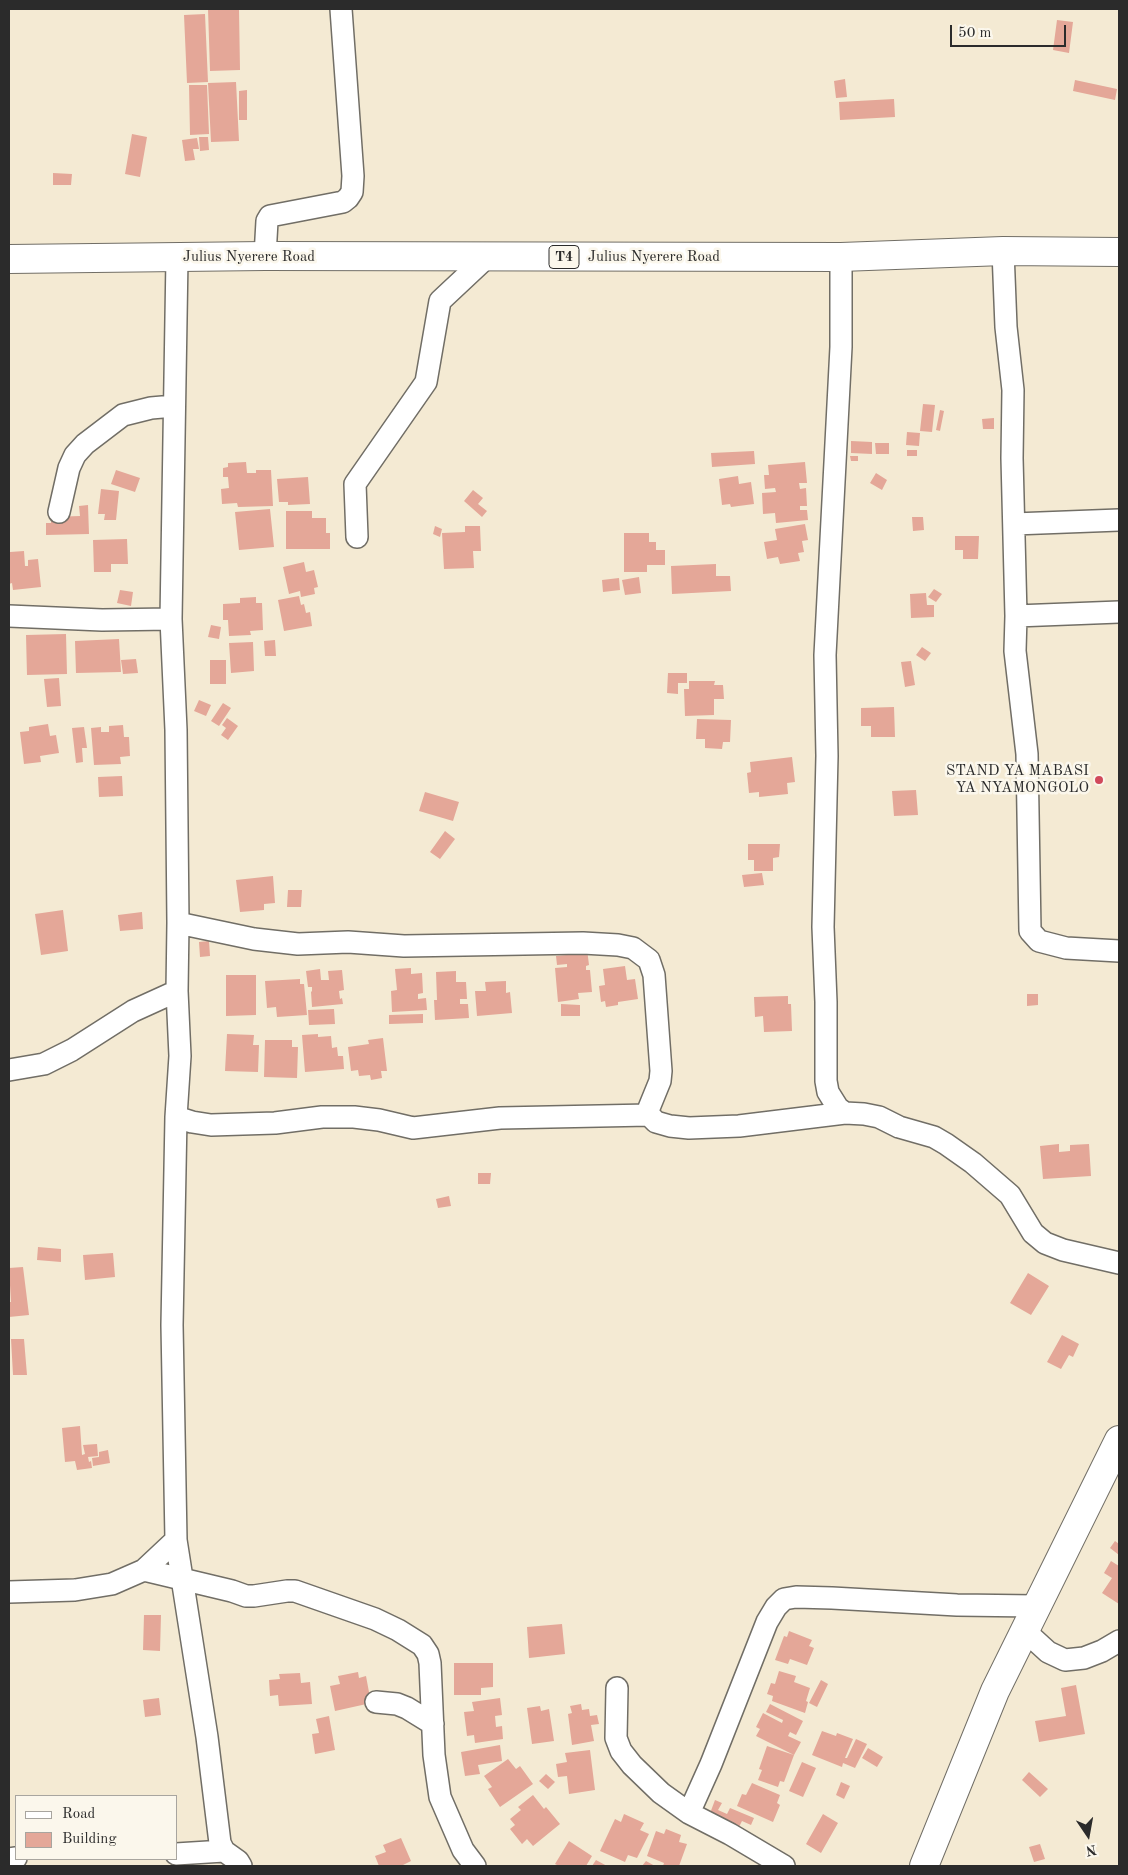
<!DOCTYPE html>
<style>
body{margin:0}
#map{position:relative;width:1128px;height:1875px;overflow:hidden;background:#f4ead3;font-family:"Old Standard TT",serif}
canvas{display:block}
.frame{position:absolute;inset:0;border:10px solid #2b2b2b;pointer-events:none}
.legend{position:absolute;left:15px;top:1795px;width:162px;height:65px;box-sizing:border-box;background:#fbf7ec;border:1px solid #a8a59f;margin:0;padding:6px 9px;list-style:none;font-size:15px;color:#2b2b2b}
.legend li{display:flex;align-items:center;gap:10px;height:25px}
.legend b{width:25px;border:1px solid #a8a59f}
.north{position:absolute;left:1063px;top:1810px;width:50px;height:50px;-webkit-text-stroke:4px #fbf7ec;paint-order:stroke;rotate:168deg;font-size:14px;font-weight:700;line-height:20px;text-align:center;color:#2b2b2b}
.north::after{content:'';display:block;margin:auto;width:18px;height:22px;background:#2b2b2b;clip-path:polygon(50% 0,100% 100%,50% 72%,0 100%)}
.scale{position:absolute;left:950px;top:25px;width:116px;height:22px;box-sizing:border-box;border:2px solid #2b2b2b;border-top:0;padding-left:6px;font-size:15px;line-height:18px;white-space:nowrap;color:#2b2b2b;-webkit-text-stroke:4px #fbf7ec;paint-order:stroke}
</style>
<div id="map">
<canvas width="1128" height="1875"></canvas>
<div class="frame"></div>
<ul class="legend">
<li><b style="height:6px;background:#fff"></b>Road</li>
<li><b style="height:14px;background:#e4a798"></b>Building</li>
</ul>
<div class="north">N</div>
<div class="scale">50 m</div>
</div>
<script>
const c = document.querySelector('canvas').getContext('2d');
c.lineJoin = 'round';
function fill(path, color) {
  c.fillStyle = color;
  c.fill(path, 'evenodd');
}
function shape(rows) {
  const path = new Path2D();
  for (const r of rows) {
    path.moveTo(r[0], r[1]);
    for (let i = 2; i < r.length; i += 2) path.lineTo(r[i], r[i + 1]);
  }
  return path;
}
function strokePath(path, color, width, dash) {
  c.strokeStyle = color;
  c.lineWidth = width;
  c.lineCap = dash ? 'butt' : 'round';
  c.setLineDash(dash || []);
  c.stroke(path);
}
function label(font, color, halo, rows, align = 'center') {
  c.font = font + ' "Old Standard TT",serif';
  c.lineWidth = 5;
  c.setLineDash([]);
  c.textBaseline = 'middle';
  c.strokeStyle = halo;
  c.fillStyle = color;
  for (const [text, x, y, turn = 0] of rows) {
    c.save();
    c.translate(x, y);
    c.rotate((+turn || 0) * Math.PI / 180);
    c.textAlign = isNaN(turn) ? turn : align;
    if (halo) c.strokeText(text, 0, 0);
    c.fillText(text, 0, 0);
    c.restore();
  }
}
fill(shape([
 [208,9,239,9,240,70,210,71],
 [205,14,208,82,187,83,184,15],
 [1057,20,1073,22,1069,53,1053,50],
 [845,79,847,97,836,98,834,81],
 [1075,80,1117,89,1115,100,1073,91],
 [236,82,239,141,211,142,208,83],
 [189,85,207,85,209,134,190,135],
 [247,90,247,120,239,120,239,91],
 [894,99,895,117,840,120,839,102],
 [132,134,147,137,140,177,125,174],
 [199,137,208,137,209,150,200,151],
 [197,138,199,149,193,149,195,160,185,161,182,140],
 [53,173,72,174,71,185,53,185],
 [923,404,935,405,932,432,920,431],
 [940,410,944,411,940,431,936,430],
 [994,418,994,429,983,429,982,419],
 [907,432,920,433,919,446,906,445],
 [851,441,872,442,872,454,851,453],
 [875,443,889,443,889,454,876,454],
 [907,450,917,450,917,456,907,456],
 [754,451,755,464,712,467,711,453],
 [850,456,858,456,858,461,851,461],
 [246,462,247,473,256,473,256,470,271,470,273,506,238,507,237,503,222,504,221,489,229,488,228,477,223,477,223,468,228,467,228,463],
 [805,462,807,483,799,483,800,489,806,488,807,506,800,506,800,510,807,510,808,520,776,523,775,513,763,514,762,493,776,492,775,488,765,489,764,475,769,475,768,465],
 [116,470,140,478,135,492,111,484],
 [876,473,887,480,882,490,870,483],
 [738,476,739,484,751,482,754,504,731,507,730,504,722,505,719,479],
 [308,477,310,504,288,505,288,502,279,502,277,479],
 [101,489,119,491,116,520,104,520,105,514,98,514],
 [473,490,483,498,478,504,487,511,482,517,464,501],
 [88,505,89,534,46,535,46,523,51,523,51,517,80,516,79,506],
 [270,509,274,547,239,550,235,512],
 [286,511,312,511,312,518,326,518,326,533,330,533,330,549,286,549],
 [912,517,923,517,924,530,913,531],
 [805,524,808,540,802,541,804,552,798,553,800,561,780,564,778,557,767,559,764,542,777,540,775,529],
 [435,526,442,529,440,537,433,534],
 [465,526,480,526,481,551,473,551,474,568,444,569,442,533,465,532],
 [624,533,649,533,649,542,656,542,656,550,665,550,665,565,647,565,647,572,624,572],
 [955,536,979,536,978,559,963,559,963,550,955,550],
 [127,539,128,564,111,564,111,572,94,572,93,540],
 [24,551,25,566,28,566,28,560,38,559,41,587,13,590,12,583,9,584,10,552],
 [304,562,306,572,314,570,318,587,314,588,315,594,301,597,300,591,289,594,283,567],
 [716,564,716,576,730,576,731,591,672,594,671,566],
 [639,577,641,593,625,595,622,580],
 [619,578,620,590,603,592,602,580],
 [934,589,942,594,936,602,928,597],
 [120,590,133,592,131,606,117,603],
 [926,593,927,605,934,605,934,617,911,618,910,594],
 [299,596,301,605,304,604,306,613,310,612,312,626,284,631,278,600],
 [256,597,256,603,262,603,263,630,250,631,251,635,229,636,228,620,223,620,223,604,240,603,240,598],
 [211,625,221,627,219,639,208,637],
 [66,634,67,674,27,675,26,635],
 [119,639,121,672,76,673,75,641],
 [275,640,276,656,265,656,264,641],
 [253,642,254,671,231,673,229,643],
 [922,647,931,653,925,661,916,655],
 [136,659,138,673,123,674,121,660],
 [210,660,226,660,226,684,210,684],
 [911,661,915,685,905,687,901,662],
 [668,673,687,673,687,683,678,683,678,694,667,693],
 [59,678,61,706,47,707,44,679],
 [689,681,715,681,714,685,723,685,724,699,714,699,714,715,685,716,684,689,689,689],
 [199,700,211,705,206,716,194,711],
 [223,703,231,708,219,726,211,721],
 [894,707,895,737,871,737,871,726,861,726,861,708],
 [227,718,238,726,228,740,221,735,226,728,222,725],
 [697,719,731,720,730,742,723,742,722,749,705,748,705,739,696,739],
 [48,724,50,736,56,735,59,753,40,756,41,762,24,764,20,732,29,731,29,727],
 [123,725,124,737,129,737,130,756,120,757,121,764,94,765,91,728,101,727,101,732,109,732,109,726],
 [84,727,87,748,82,748,83,762,76,763,72,728],
 [792,757,795,782,787,783,788,794,759,797,759,792,749,793,747,773,751,772,750,762],
 [122,776,123,796,99,797,98,777],
 [916,790,918,815,894,816,892,791],
 [425,792,459,802,453,821,419,811],
 [445,831,455,839,440,859,430,852],
 [748,844,780,844,779,857,773,858,773,871,754,871,754,860,748,860],
 [762,873,764,885,744,887,742,875],
 [273,876,275,903,264,904,264,910,240,912,236,880],
 [288,890,302,890,301,907,287,907],
 [63,910,68,951,41,955,35,914],
 [142,912,143,929,120,931,118,915],
 [209,941,210,956,200,957,199,942],
 [587,949,589,965,586,966,586,970,590,970,592,992,578,993,579,999,558,1002,555,968,567,967,567,964,557,965,556,956,566,955,565,951],
 [625,966,627,980,635,979,638,999,618,1002,618,1005,606,1007,605,1001,601,1002,599,986,605,985,603,969],
 [411,968,411,974,422,973,423,993,418,994,418,999,426,998,427,1010,392,1012,391,991,397,990,395,969],
 [320,969,321,980,329,980,328,971,342,970,344,990,339,991,340,999,342,998,343,1004,312,1007,311,992,312,991,312,987,308,987,306,971],
 [456,971,456,982,466,982,467,999,460,999,460,1004,468,1004,469,1018,435,1020,434,1000,437,1000,436,972],
 [226,975,256,975,256,1015,226,1016],
 [300,979,300,984,304,984,307,1015,277,1017,276,1007,267,1008,265,981],
 [506,981,506,993,510,992,512,1013,477,1016,475,991,486,991,485,982],
 [1027,994,1038,994,1038,1005,1027,1006],
 [788,996,788,1004,791,1004,792,1031,764,1032,763,1016,755,1017,754,997],
 [561,1004,580,1005,580,1016,561,1016],
 [334,1009,335,1024,309,1025,308,1010],
 [423,1014,423,1023,389,1024,389,1015],
 [227,1034,254,1035,253,1045,259,1045,258,1072,225,1071],
 [318,1034,318,1037,331,1036,332,1048,337,1047,338,1056,343,1056,344,1069,305,1072,302,1035],
 [383,1038,387,1071,381,1071,382,1078,371,1080,370,1075,359,1076,358,1070,351,1071,348,1047,369,1044,368,1040],
 [265,1040,292,1040,292,1047,298,1047,297,1078,264,1077],
 [1059,1144,1059,1152,1070,1151,1070,1145,1089,1144,1091,1176,1043,1179,1040,1146],
 [478,1173,491,1173,490,1184,478,1184],
 [449,1196,451,1206,438,1208,436,1199],
 [38,1247,61,1249,61,1262,37,1260],
 [113,1253,115,1277,85,1280,83,1255],
 [23,1267,29,1315,9,1317,9,1302,11,1302,9,1268],
 [1028,1273,1049,1286,1031,1315,1010,1303],
 [1062,1335,1079,1344,1073,1357,1069,1355,1061,1369,1047,1362],
 [11,1339,24,1339,27,1375,13,1375],
 [80,1426,82,1455,85,1454,83,1445,97,1444,98,1456,88,1457,89,1462,91,1461,92,1468,77,1470,75,1461,65,1462,62,1428],
 [108,1450,110,1463,93,1466,92,1458,99,1457,99,1452],
 [1115,1541,1119,1544,1119,1555,1110,1548],
 [1111,1561,1119,1566,1119,1604,1102,1593,1112,1578,1104,1573],
 [144,1615,161,1615,160,1651,143,1650],
 [562,1624,565,1654,529,1658,527,1627],
 [789,1631,812,1640,809,1646,814,1648,807,1665,790,1659,788,1664,775,1660,784,1636,787,1637],
 [454,1663,493,1663,493,1687,481,1688,481,1695,454,1695],
 [779,1671,796,1676,794,1682,810,1688,806,1701,808,1702,805,1713,772,1701,773,1696,767,1694,771,1683,775,1684],
 [358,1672,359,1678,366,1676,371,1703,335,1711,330,1686,340,1684,338,1676],
 [300,1673,301,1683,310,1682,312,1704,279,1706,278,1695,270,1696,269,1680,280,1679,279,1674],
 [821,1680,828,1684,817,1707,809,1703],
 [1076,1685,1085,1734,1039,1742,1035,1721,1066,1716,1061,1688],
 [159,1698,161,1715,145,1717,143,1700],
 [500,1698,502,1715,495,1716,496,1727,502,1726,503,1739,475,1743,474,1735,467,1736,464,1712,474,1711,472,1702],
 [581,1704,582,1710,589,1709,590,1716,597,1715,599,1724,591,1725,594,1741,572,1745,568,1714,572,1713,570,1706],
 [770,1704,803,1721,796,1735,790,1732,788,1736,801,1742,794,1755,756,1736,760,1729,756,1727,763,1713,782,1723,783,1720,766,1712],
 [540,1706,541,1711,549,1709,554,1741,532,1744,527,1708],
 [329,1716,335,1750,315,1754,312,1734,319,1733,316,1719],
 [822,1731,836,1736,837,1733,853,1739,845,1758,847,1758,856,1739,867,1744,855,1768,843,1763,842,1767,812,1755],
 [500,1745,502,1761,478,1765,480,1774,465,1776,461,1752],
 [767,1746,794,1755,784,1782,780,1781,778,1787,758,1780,762,1770,759,1769],
 [868,1748,883,1757,877,1767,862,1758],
 [590,1750,595,1790,569,1794,567,1776,558,1777,556,1764,567,1762,565,1753],
 [508,1759,516,1769,520,1766,533,1784,500,1807,488,1789,492,1787,484,1776],
 [802,1762,816,1768,803,1797,789,1791],
 [1029,1772,1048,1789,1040,1797,1022,1780],
 [546,1774,555,1782,548,1789,539,1781],
 [841,1782,850,1786,844,1799,836,1795],
 [752,1783,780,1795,777,1803,780,1805,773,1822,737,1806,742,1794,746,1795],
 [533,1795,544,1809,546,1807,560,1824,533,1846,527,1839,522,1844,510,1829,515,1825,510,1819,521,1810,518,1807],
 [715,1800,722,1803,718,1810,727,1814,730,1808,754,1818,751,1825,742,1821,738,1829,709,1816],
 [624,1814,644,1823,640,1830,649,1834,637,1858,628,1855,625,1862,600,1851,615,1819,621,1822],
 [823,1814,838,1823,821,1853,806,1844],
 [666,1829,681,1835,679,1842,687,1844,679,1866,663,1866,664,1863,647,1856,656,1831,664,1834],
 [401,1838,411,1861,401,1866,379,1866,375,1856,386,1852,383,1845],
 [569,1841,592,1856,586,1866,559,1866,555,1864],
 [1040,1844,1045,1859,1034,1862,1029,1847],
 [596,1860,607,1866,592,1866],
 [646,1861,655,1866,642,1866]
]), '#e4a798');
const minor = shape([
 [1003,251,1006,327,1013,390,1012,458,1016,616,1015,651,1027,754,1030,931,1039,941,1066,948,1119,951],
 [265,256,267,221,270,216,343,202,348,198,352,192,353,176,341,9],
 [841,257,841,347,825,655,827,756,823,927,826,1002,826,1081,828,1092,838,1108,845,1113,864,1114,879,1117,899,1127,934,1137,946,1144,973,1163,1010,1195,1033,1233,1045,1243,1063,1250,1119,1263],
 [177,258,171,619,176,730,178,923,177,991,180,1056,176,1117,172,1325,176,1540,207,1737,220,1843,224,1851,238,1861,241,1866],
 [59,512,69,468,75,455,85,444,123,415,151,408,174,406],
 [1014,524,1119,520],
 [357,537,355,484,426,382,440,301,487,257],
 [9,616,102,620,171,619],
 [1016,616,1119,612],
 [178,923,254,939,298,944,348,942,404,946,583,943,618,945,633,948,649,960,654,975,661,1071,660,1081,649,1108,649,1115,656,1122,670,1126,689,1128,739,1126,845,1113],
 [9,1070,44,1064,72,1050,133,1011,177,991],
 [176,1117,192,1122,211,1125,275,1123,322,1117,354,1117,379,1120,413,1128,500,1118,649,1115],
 [144,1570,232,1591,246,1596,254,1596,287,1591,295,1591,375,1619,398,1630,422,1645,428,1654,430,1663,434,1755,440,1797,463,1850,475,1866],
 [9,1592,75,1590,112,1584,144,1570,176,1540],
 [1025,1631,1048,1652,1065,1660,1084,1658,1102,1651,1119,1641],
 [617,1688,616,1738,621,1751,632,1765,661,1793,689,1813,730,1834,784,1866],
 [376,1702,397,1704,407,1708,433,1724],
 [689,1813,711,1764,767,1622,776,1607,784,1599,796,1597,832,1598,957,1605,1036,1606],
 [176,1854,224,1851],
 [9,1859,16,1858]
]);
const major = shape([
 [924,1866,995,1691,1119,1440]
]);
const highway = shape([
 [9,259,265,256,841,257,1003,251,1119,252]
]);
strokePath(minor, '#716e66', 24);
strokePath(major, '#716e66', 30);
strokePath(highway, '#716e66', 30);
strokePath(minor, '#fff', 21);
strokePath(major, '#fff', 28);
strokePath(highway, '#fff', 28);
for (const [x, y, r, color] of [
 [1099,780,5,"#d1495b"]
]) {
  const dot = new Path2D();
  dot.arc(x, y, r, 0, 2 * Math.PI);
  c.fillStyle = color;
  c.fill(dot);
  strokePath(dot, '#fbf7ec', 2);
}
for (const [x, y, w] of [
 [564,257,30]
]) {
  const box = new Path2D();
  box.roundRect(x - w / 2, y - 11.5, w, 23, 4);
  c.fillStyle = '#fbf7ec';
  c.fill(box);
  strokePath(box, '#2b2b2b', 1);
}
label('bold 14px', '#2b2b2b', null, [
 ["T4",564,257]
]);
label('15px', '#2b2b2b', '#fbf7ec', [
 ["Julius Nyerere Road",249,257],
 ["Julius Nyerere Road",654,257]
]);
label('15px', '#2b2b2b', '#fbf7ec', [
 ["STAND YA MABASI",1089,771],
 ["YA NYAMONGOLO",1089,788]
], 'right');
</script>
